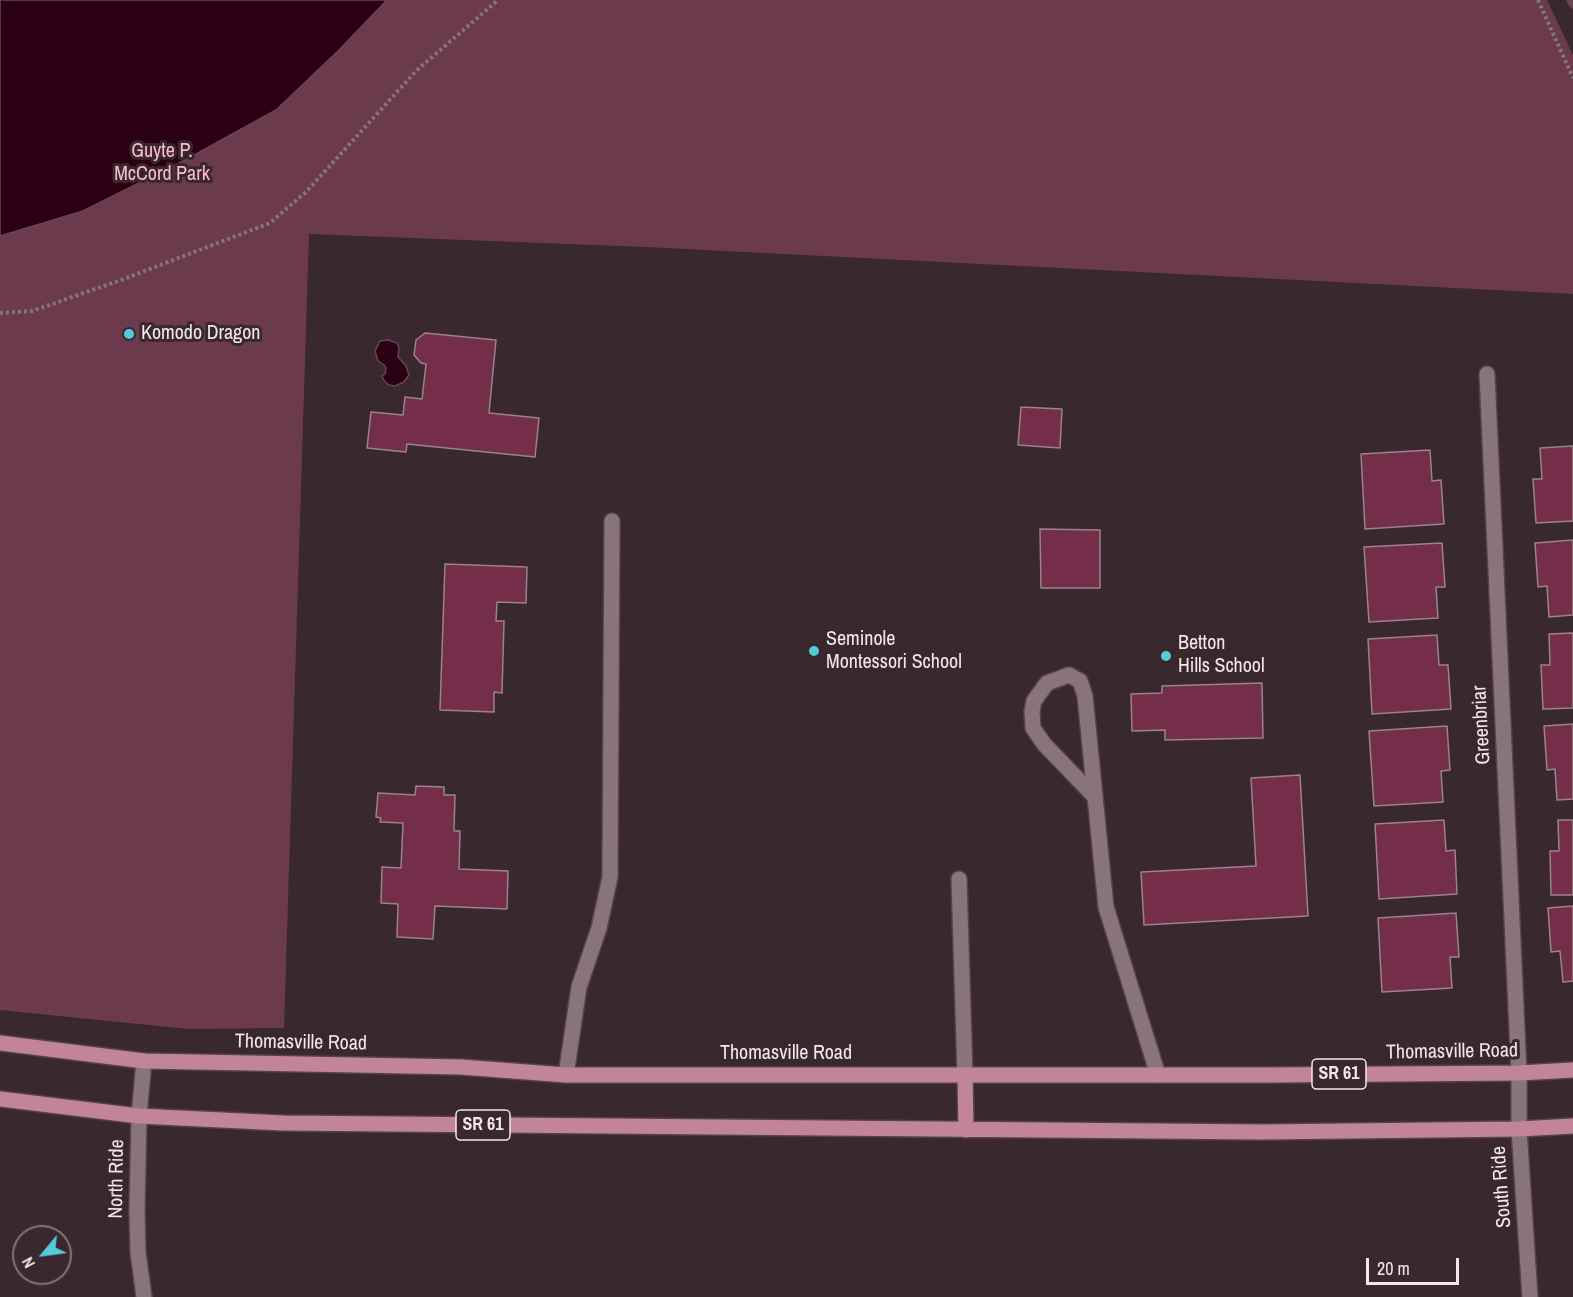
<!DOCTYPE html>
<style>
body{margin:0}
#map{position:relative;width:1573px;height:1297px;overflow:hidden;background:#39282e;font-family:"Archivo Narrow",sans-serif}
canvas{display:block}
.north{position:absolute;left:12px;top:1225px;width:60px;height:60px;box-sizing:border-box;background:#39282e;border:2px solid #837479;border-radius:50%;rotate:241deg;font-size:16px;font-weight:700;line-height:24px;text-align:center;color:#f3e7ea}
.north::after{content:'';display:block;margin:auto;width:21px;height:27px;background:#53cbdb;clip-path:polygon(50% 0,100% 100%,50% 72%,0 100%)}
.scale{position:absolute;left:1366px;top:1258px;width:93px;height:27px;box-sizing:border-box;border:3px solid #f3e7ea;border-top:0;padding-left:8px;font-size:18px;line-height:21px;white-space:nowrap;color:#f3e7ea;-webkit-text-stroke:4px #39282e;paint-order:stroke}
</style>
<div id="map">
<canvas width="1573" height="1297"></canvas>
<div class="north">N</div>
<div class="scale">20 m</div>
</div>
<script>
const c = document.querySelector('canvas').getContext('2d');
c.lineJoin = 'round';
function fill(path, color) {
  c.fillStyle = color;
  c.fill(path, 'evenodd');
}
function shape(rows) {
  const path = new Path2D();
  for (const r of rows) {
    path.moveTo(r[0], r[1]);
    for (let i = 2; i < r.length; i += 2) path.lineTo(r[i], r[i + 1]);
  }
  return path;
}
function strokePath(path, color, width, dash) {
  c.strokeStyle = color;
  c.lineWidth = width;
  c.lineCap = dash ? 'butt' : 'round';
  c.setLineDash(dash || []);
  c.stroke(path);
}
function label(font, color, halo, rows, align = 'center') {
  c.font = font + ' "Archivo Narrow",sans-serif';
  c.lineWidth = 6;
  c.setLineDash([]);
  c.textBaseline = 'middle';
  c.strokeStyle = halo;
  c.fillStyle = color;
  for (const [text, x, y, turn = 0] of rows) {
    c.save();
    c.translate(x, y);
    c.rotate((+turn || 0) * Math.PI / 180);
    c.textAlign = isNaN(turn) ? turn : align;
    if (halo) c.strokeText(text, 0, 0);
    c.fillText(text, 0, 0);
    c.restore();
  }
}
fill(shape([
 [0,0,1547,0,1573,55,1573,294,646,247,309,234,284,1028,188,1029,0,1010]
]), '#6b3a4c');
const water = shape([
 [0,0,387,0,338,51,276,110,187,159,83,211,0,236,0,0],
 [388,340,397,343,399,348,398,357,406,366,409,375,404,382,395,386,389,385,385,382,382,376,385,374,386,368,384,365,378,361,375,351,380,341,388,340]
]);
fill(water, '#2c0013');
strokePath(water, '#684554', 1.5);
strokePath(shape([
 [1571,0,1573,4]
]), '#684554', 9);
const building = shape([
 [425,333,496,340,489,413,539,418,535,457,407,444,406,452,367,448,371,412,403,415,405,397,422,399,426,364,421,363,414,355,416,340,425,333],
 [1021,407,1062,409,1060,448,1018,445,1021,407],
 [1573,446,1573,521,1536,523,1533,479,1542,479,1540,448,1573,446],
 [1430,450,1432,481,1441,480,1444,524,1365,529,1361,454,1430,450],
 [1040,529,1100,530,1100,588,1041,588,1040,529],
 [1573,540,1573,615,1549,617,1547,586,1538,587,1535,543,1573,540],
 [1442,543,1445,587,1436,587,1438,618,1369,622,1364,547,1442,543],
 [445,564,527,567,526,603,497,602,496,621,504,621,502,693,494,692,494,712,440,710,445,564],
 [1573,633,1573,708,1543,709,1541,665,1550,665,1549,634,1573,633],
 [1437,635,1439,665,1448,665,1451,709,1372,714,1368,639,1437,635],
 [1262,683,1263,738,1165,740,1165,730,1132,731,1131,694,1162,693,1162,686,1262,683],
 [1573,724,1573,799,1557,800,1555,769,1547,770,1544,726,1573,724],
 [1447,726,1450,770,1441,771,1443,802,1374,806,1369,731,1447,726],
 [1300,775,1308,916,1144,925,1141,872,1256,866,1251,778,1300,775],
 [416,786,444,787,444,795,455,795,454,831,460,831,459,869,508,871,507,909,435,906,433,939,397,937,398,904,381,903,382,867,401,868,403,823,380,822,381,818,376,817,378,793,415,795,416,786],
 [1444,820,1446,851,1455,850,1457,894,1379,899,1375,824,1444,820],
 [1558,820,1573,820,1573,895,1551,895,1550,851,1559,851,1558,820],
 [1573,906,1573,981,1563,982,1560,951,1551,952,1548,908,1573,906],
 [1456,913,1459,957,1450,957,1452,988,1382,992,1378,918,1456,913]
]);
fill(building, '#742e4a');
strokePath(building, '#99848a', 1.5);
const minor = shape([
 [1487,374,1519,1073,1519,1129,1530,1297],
 [1095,797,1044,744,1033,728,1032,711,1034,701,1047,683,1069,675,1080,681,1085,696,1106,907,1158,1075],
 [959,879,965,1075],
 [144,1061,139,1116,137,1211,138,1252,144,1297],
 [566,1075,579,987,599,928,610,877,612,521]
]);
const major = shape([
 [0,1043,144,1061,461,1067,566,1075,1271,1075,1519,1073,1573,1070],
 [965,1075,966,1130],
 [0,1099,139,1116,283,1123,1262,1132,1519,1129,1573,1126]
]);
strokePath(minor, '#534449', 18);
strokePath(major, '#534449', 18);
strokePath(shape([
 [1538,0,1573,78],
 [0,313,32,311,121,280,270,223,306,192,416,71,498,0]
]), '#847579', 4, [3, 3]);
strokePath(minor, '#89747a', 15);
strokePath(major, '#c18499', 15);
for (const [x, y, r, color] of [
 [129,334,6,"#53cbdb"],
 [814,651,6,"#53cbdb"],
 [1166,656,6,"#53cbdb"]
]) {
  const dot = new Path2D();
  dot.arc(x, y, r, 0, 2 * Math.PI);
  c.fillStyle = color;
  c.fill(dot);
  strokePath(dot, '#39282e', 2);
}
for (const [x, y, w] of [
 [1339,1074,54],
 [483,1125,54]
]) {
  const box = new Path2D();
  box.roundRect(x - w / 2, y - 15, w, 30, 4.5);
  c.fillStyle = '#39282e';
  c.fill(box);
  strokePath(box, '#f3e7ea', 1.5);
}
label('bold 18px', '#f3e7ea', null, [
 ["SR 61",1339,1074],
 ["SR 61",483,1125]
]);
label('20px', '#fbb9cf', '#39282e', [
 ["Guyte P.",162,152],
 ["McCord Park",162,175]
]);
label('20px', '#f3e7ea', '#39282e', [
 ["Komodo Dragon",141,334],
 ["Seminole",826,640],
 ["Montessori School",826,663],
 ["Betton",1178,644],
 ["Hills School",1178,667]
], 'left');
label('20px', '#f3e7ea', '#39282e', [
 ["Greenbriar",1482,725,-93],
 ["Thomasville Road",301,1043,1],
 ["Thomasville Road",1452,1052,-1],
 ["Thomasville Road",786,1054],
 ["North Ride",117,1179,-89],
 ["South Ride",1502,1187,-94]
]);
</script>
